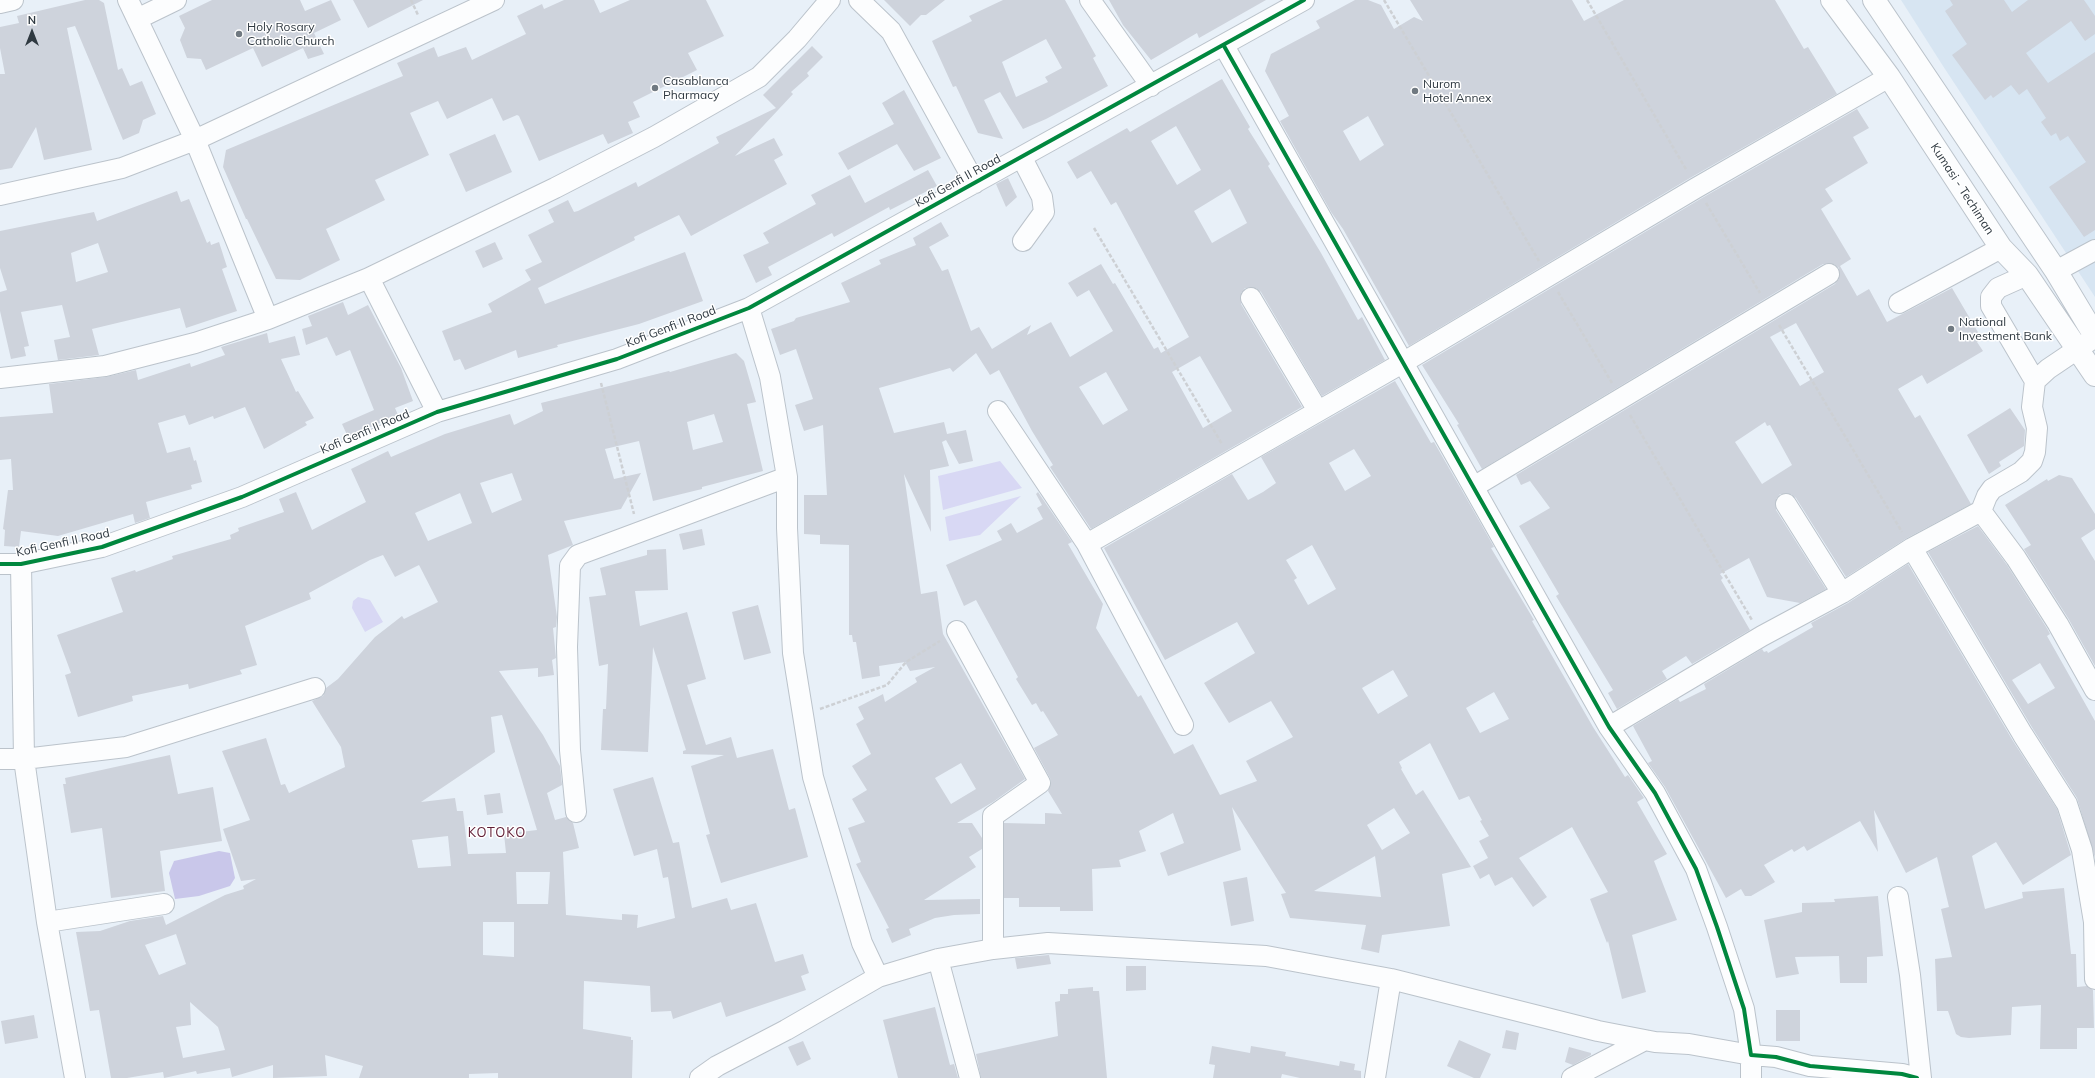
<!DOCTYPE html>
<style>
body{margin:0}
#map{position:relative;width:2095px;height:1078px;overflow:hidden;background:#e8f0f8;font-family:Mulish,sans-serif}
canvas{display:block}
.north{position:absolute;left:12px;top:12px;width:40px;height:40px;-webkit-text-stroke:3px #fff;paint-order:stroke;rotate:0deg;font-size:11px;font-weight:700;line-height:16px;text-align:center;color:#2f3941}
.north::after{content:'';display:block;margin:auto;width:14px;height:18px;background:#2f3941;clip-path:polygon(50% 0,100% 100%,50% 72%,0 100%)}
</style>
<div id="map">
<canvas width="2095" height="1078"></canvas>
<div class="north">N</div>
</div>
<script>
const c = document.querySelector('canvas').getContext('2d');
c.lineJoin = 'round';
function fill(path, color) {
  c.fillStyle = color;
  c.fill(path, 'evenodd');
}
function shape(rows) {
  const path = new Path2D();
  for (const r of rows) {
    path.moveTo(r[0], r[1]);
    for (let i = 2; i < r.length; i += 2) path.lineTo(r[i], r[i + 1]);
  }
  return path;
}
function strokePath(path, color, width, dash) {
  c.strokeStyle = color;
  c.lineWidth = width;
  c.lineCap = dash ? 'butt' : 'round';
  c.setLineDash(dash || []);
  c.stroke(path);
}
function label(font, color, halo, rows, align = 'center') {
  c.font = font + ' Mulish,sans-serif';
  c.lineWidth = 3;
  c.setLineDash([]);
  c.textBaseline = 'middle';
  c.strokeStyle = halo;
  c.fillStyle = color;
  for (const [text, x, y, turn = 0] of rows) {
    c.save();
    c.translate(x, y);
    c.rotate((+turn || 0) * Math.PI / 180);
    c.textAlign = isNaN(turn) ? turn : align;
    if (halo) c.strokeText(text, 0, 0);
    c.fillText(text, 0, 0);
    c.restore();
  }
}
fill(shape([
 [1901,0,2095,0,2095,297,1943,66]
]), '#d7e5f2');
fill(shape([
 [1000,461,1022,488,943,510,938,476],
 [1021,496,980,535,949,541,945,517],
 [358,597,370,600,383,622,365,632,352,608,353,601]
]), '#d8d8f4');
fill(shape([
 [219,851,230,853,235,878,230,886,199,896,175,899,169,873,174,861]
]), '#c9c7ea');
fill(shape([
 [85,0,99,0,104,3,118,70,122,68,130,86,142,81,156,114,143,120,139,133,123,140,75,26,67,28,92,150,44,160,36,127,12,168,0,170,0,74,5,74,0,48,0,27,19,23,17,16],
 [212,0,300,0,305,11,331,0,341,20,314,33,324,54,308,59,303,48,262,67,253,48,206,70,201,59,187,58,180,40,185,28,179,16],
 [353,0,423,0,368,28],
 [564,0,594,0,600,13,630,0,706,0,724,36,688,53,697,70,633,102,640,117,628,122,633,133,608,144,603,134,539,161,519,116,517,115,503,121,492,98,447,119,438,101,410,113,429,155,375,180,385,200,326,229,340,260,300,280,276,279,247,219,246,219,223,167,226,150,403,76,397,63,434,47,438,57,466,47,472,60,526,34,517,16,542,4,544,9],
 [884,0,945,0,926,15,921,15,910,26],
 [1003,0,1065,0,1096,56,1093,58,1108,86,1046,119,1023,129,1000,92,984,100,1003,139,978,133,956,86,953,87,932,41,972,21,969,16],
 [1046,39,1062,68,1045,77,1048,82,1016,97,1002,62],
 [1109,0,1266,0,1199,38,1197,33,1151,60,1123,25],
 [1355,0,1368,0,1381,5,1394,29,1414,17,1423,21,1410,0,1572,0,1584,21,1624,0,1775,0,1804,49,1808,47,1837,94,1690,178,1409,346,1343,229,1331,212,1280,121,1289,116,1265,71,1271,54,1320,28,1316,21],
 [1368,116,1384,145,1360,161,1343,131],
 [1950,0,2004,0,2012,12,2028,0,2084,0,2095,16,2095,34,2085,41,2071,21,2026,53,2048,83,2095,52,2095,230,2084,237,2049,187,2086,162,2068,136,2060,141,2056,133,2051,136,2041,122,2046,118,2027,89,2019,95,2011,85,1993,98,1991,95,1985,100,1952,55,1967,44,1945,11,1953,5],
 [812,46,823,57,807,73,809,76,791,92,793,94,735,156,774,138,783,155,774,160,787,184,691,236,679,215,634,237,635,240,538,288,545,304,685,252,703,301,639,324,557,345,558,347,518,358,516,350,465,370,460,359,454,361,442,331,492,312,488,304,531,280,525,270,542,262,528,235,554,222,548,210,568,200,574,212,578,211,636,182,638,187,719,143,716,137,776,108,763,95],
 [1222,79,1250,127,1248,129,1270,164,1268,166,1321,253,1358,320,1362,317,1385,360,1322,396,1261,292,1256,288,1245,288,1241,293,1241,304,1302,407,1091,529,1050,467,1053,465,1032,431,999,370,990,375,976,353,953,372,950,368,879,388,894,433,944,422,947,434,966,430,973,461,959,464,946,440,942,442,949,466,930,470,931,532,904,474,921,594,937,591,943,634,1025,779,993,802,957,823,972,823,982,838,982,849,969,857,976,867,924,900,980,899,980,914,954,915,935,918,909,929,911,935,892,943,886,929,889,928,856,864,861,862,848,828,865,822,852,799,867,790,852,766,871,754,856,724,864,719,858,707,883,694,885,702,917,682,915,678,935,667,910,671,905,662,879,666,880,676,862,679,856,642,853,642,852,635,849,635,849,545,820,544,820,535,804,534,804,495,827,495,823,425,804,431,795,405,813,399,796,349,780,355,771,329,794,321,796,318,850,302,841,283,881,264,879,260,916,245,913,238,941,222,949,236,929,247,942,271,948,269,971,331,979,327,992,349,1031,325,1027,335,1051,322,1070,357,1113,331,1089,290,1077,297,1068,283,1101,264,1113,284,1115,283,1154,349,1158,347,1161,353,1189,337,1116,202,1111,205,1091,171,1077,179,1067,162,1127,128,1130,132],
 [1176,126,1201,170,1177,185,1151,141],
 [1230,189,1247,223,1212,243,1194,211],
 [1200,356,1232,411,1203,428,1172,372],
 [1106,372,1128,410,1103,425,1079,387],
 [961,763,976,789,951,804,935,778],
 [904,90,941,158,914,171,897,144,848,170,838,153,894,124,882,103],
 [1857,109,1869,128,1853,137,1868,163,1825,189,1833,201,1821,209,1851,259,1840,266,1857,296,1869,289,1887,322,1952,288,1982,339,1977,342,1983,351,1927,384,1922,375,1898,389,1915,418,1920,415,1971,504,1907,538,1846,577,1796,498,1791,494,1780,494,1776,499,1776,510,1826,589,1800,603,1767,597,1749,558,1720,574,1723,578,1721,580,1750,630,1692,664,1686,656,1662,671,1667,679,1617,709,1608,693,1613,690,1556,596,1559,594,1519,526,1550,508,1530,481,1521,485,1516,475,1835,284,1839,279,1839,268,1834,264,1823,264,1482,469,1457,425,1459,424,1422,365,1702,198],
 [1796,323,1824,372,1800,386,1770,337],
 [1765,422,1767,426,1770,425,1792,465,1762,484,1735,442],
 [495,134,512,172,466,192,449,154],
 [928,170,937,186,890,210,889,207,834,237,832,233,768,267,772,275,756,283,743,255,769,243,763,233,816,204,811,195,850,175,865,203],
 [1008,178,1017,197,1006,207,996,184],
 [177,191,181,202,189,199,207,243,210,241,211,245,219,242,227,267,222,269,237,311,186,328,180,308,92,329,99,355,58,360,54,340,70,337,62,305,21,312,29,346,24,347,26,356,11,359,0,311,0,292,7,290,0,268,0,231,94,212,97,221],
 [98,243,108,272,76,282,71,253],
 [495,242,503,259,483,268,475,251],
 [343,302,348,315,368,305,401,368,413,401,395,408,398,415,348,437,342,424,374,410,350,350,336,356,327,337,306,345,302,329,312,326,308,316],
 [267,333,269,343,295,336,300,355,281,359,296,392,298,391,314,418,305,422,307,425,264,449,245,407,214,419,213,416,189,425,185,415,158,423,167,453,190,447,194,461,196,460,202,482,191,485,192,489,146,502,150,518,135,523,133,514,58,536,21,531,19,547,4,546,5,530,3,529,8,490,13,490,11,459,0,460,0,417,53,413,49,384,106,377,136,370,138,380,190,363,191,367,225,355,221,347],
 [736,353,744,361,756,402,747,404,763,471,702,487,702,489,653,501,639,441,605,449,614,479,641,473,621,509,564,521,573,545,548,555,557,617,556,627,553,628,556,658,552,660,554,675,538,677,538,668,499,671,543,735,560,766,562,785,547,793,555,820,566,817,573,823,579,848,563,852,566,915,622,920,622,914,638,915,637,928,675,918,668,877,663,878,657,849,634,856,613,789,653,777,673,843,679,842,692,908,727,898,731,910,756,903,775,962,803,954,809,973,801,976,806,990,726,1017,721,1002,673,1019,671,1011,651,1012,650,986,584,981,583,1029,631,1037,631,1040,633,1040,632,1078,498,1078,498,1073,469,1074,469,1078,359,1078,363,1066,325,1055,327,1076,273,1078,273,1065,232,1077,230,1068,197,1074,196,1071,164,1078,163,1072,127,1078,111,1078,99,1010,90,1011,76,932,100,931,130,921,163,916,166,925,225,895,244,889,243,886,256,879,241,881,223,829,250,820,222,751,266,738,281,785,285,784,289,793,345,767,341,747,312,701,323,696,326,688,338,679,375,637,402,616,404,619,438,602,419,565,395,577,383,555,370,560,309,593,311,599,245,626,257,665,240,670,242,674,189,689,188,684,132,696,133,701,78,717,65,675,71,673,57,635,123,612,111,578,135,570,136,572,173,559,172,556,231,539,230,535,239,531,238,528,284,512,279,499,296,492,312,530,366,502,351,469,388,451,391,457,445,434,510,414,514,425,543,411,541,403,669,371,670,372],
 [714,414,723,442,693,450,687,422],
 [512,473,522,500,492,513,480,483],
 [460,493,472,523,428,541,415,513],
 [502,715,537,830,504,834,506,853,468,854,463,811,457,811,455,798,421,802,495,752,491,717],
 [448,836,451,866,418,868,412,840],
 [516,872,550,872,548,904,517,904],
 [483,922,514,922,514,957,483,955],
 [176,934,186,964,159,975,145,945],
 [190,1002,218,1027,225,1050,183,1058,176,1027,191,1025],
 [1395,381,1431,443,1434,442,1468,501,1494,547,1491,548,1534,620,1532,621,1593,727,1625,777,1628,775,1644,798,1637,802,1667,854,1654,861,1677,920,1632,935,1646,992,1622,999,1608,941,1607,943,1590,899,1608,892,1572,827,1519,858,1547,897,1533,907,1512,877,1495,886,1489,874,1480,879,1473,866,1488,858,1479,841,1489,836,1480,821,1482,820,1469,796,1459,800,1430,743,1399,762,1402,768,1401,769,1416,795,1423,790,1471,867,1442,874,1450,926,1382,935,1379,953,1361,949,1366,925,1290,918,1281,894,1286,893,1232,807,1241,850,1168,876,1160,853,1184,843,1173,813,1139,831,1146,851,1119,860,1121,867,1092,869,1093,911,1060,911,1060,907,1019,907,1019,898,1004,898,1004,823,1045,824,1045,813,1062,814,1048,791,1051,783,1050,778,1034,748,1058,735,1043,711,1041,712,1036,703,1032,705,1016,679,1018,677,976,600,964,606,946,565,1002,540,997,531,1011,523,1017,533,1043,519,1037,508,1042,505,1036,494,1038,492,1072,542,1068,544,1103,604,1096,628,1138,697,1141,695,1174,754,1193,744,1220,795,1257,781,1246,761,1293,737,1271,701,1229,723,1204,683,1255,653,1237,622,1165,660,1104,548,1232,474,1248,500,1263,492,1276,483,1261,457],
 [1354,449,1371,476,1345,491,1329,463],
 [1312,545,1336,589,1308,605,1294,580,1297,578,1286,560],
 [1393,670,1408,696,1378,714,1362,688],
 [1494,692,1509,719,1480,733,1466,708],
 [1394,808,1410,833,1382,850,1367,825],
 [1375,856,1381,897,1314,891],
 [2010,408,2025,430,2024,446,1999,462,2001,466,1989,474,1967,435],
 [2059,475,2072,478,2095,514,2095,529,2081,538,2095,561,2095,666,2068,618,2024,549,2031,545,2005,505,2047,479,2048,481],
 [1978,526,2007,565,2048,630,2050,634,2047,636,2095,721,2095,858,2077,798,2033,729,1928,552],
 [2040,663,2055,688,2028,704,2012,680],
 [702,529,705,545,683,550,679,534],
 [666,549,668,590,635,591,640,626,687,612,706,679,687,685,706,745,731,737,737,758,773,749,789,810,795,808,808,857,721,883,706,835,710,834,691,766,724,755,683,754,683,751,686,750,653,647,648,752,601,750,603,709,606,709,608,664,599,666,589,597,606,595,600,568,647,555,647,550],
 [1908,564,2013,741,2057,809,2071,855,2023,885,1996,842,1972,856,1985,909,2023,898,2022,892,2064,888,2071,954,2076,954,2077,987,2087,986,2093,990,2094,1028,2077,1028,2077,1049,2040,1049,2041,1005,2012,1007,2011,1035,1969,1038,1961,1037,1956,1034,1948,1011,1937,1011,1935,959,1952,957,1941,909,1949,907,1937,857,1906,873,1874,810,1878,852,1860,821,1807,851,1804,846,1794,852,1792,849,1764,865,1775,882,1751,896,1745,896,1741,889,1726,898,1665,787,1648,763,1652,761,1633,726,1678,699,1680,702,1706,689,1704,684,1762,649,1764,652,1767,651,1768,653,1813,627,1811,623,1848,603],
 [758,605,771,653,744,660,732,612],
 [170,755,178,794,213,787,222,841,160,851,165,891,111,898,102,828,71,833,63,784,66,784,65,778],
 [500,793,503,813,487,815,484,795],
 [1247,877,1254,921,1231,926,1223,882],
 [1878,896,1883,956,1867,957,1867,983,1840,983,1839,956,1795,957,1799,974,1776,978,1764,920,1802,912,1802,903,1835,902,1834,899],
 [1049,955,1051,964,1017,969,1015,958],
 [1126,966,1146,966,1146,990,1126,991],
 [1093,987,1093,991,1099,991,1107,1078,981,1078,976,1054,1058,1036,1055,1002,1060,1001,1060,994,1068,994,1068,989],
 [935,1007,950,1065,954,1064,958,1078,898,1078,883,1020],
 [1776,1010,1800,1010,1800,1041,1776,1041],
 [34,1015,38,1038,5,1044,1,1021],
 [1506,1030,1519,1033,1516,1050,1502,1048],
 [1459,1040,1491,1054,1480,1078,1474,1078,1447,1066],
 [803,1041,811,1059,797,1066,788,1047],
 [1212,1046,1250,1053,1251,1046,1286,1052,1285,1056,1339,1066,1340,1061,1355,1064,1354,1070,1361,1071,1361,1078,1300,1078,1282,1074,1281,1078,1213,1078,1215,1065,1209,1064],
 [1569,1047,1591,1053,1591,1055,1573,1065,1565,1062]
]), '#ced3dc');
const minor = shape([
 [128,0,195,140,268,319],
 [859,0,891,31,975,183],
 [1090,0,1151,86],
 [0,3,13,0],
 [137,19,176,0],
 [1224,46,1609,727,1655,793,1696,869,1717,927,1744,1009,1751,1055,1776,1057,1810,1066,1902,1074,1917,1078],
 [1022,158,1042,197,1044,212,1023,241],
 [0,195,122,168,195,140,494,0],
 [2056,271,2095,250],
 [2027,275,1998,288,1991,297,1991,306,2035,381],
 [369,278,437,412],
 [1251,298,1318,411],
 [1899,303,2001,248],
 [0,378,105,366,195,343,268,319,369,278,555,188,654,137,759,77,797,39,830,0],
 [998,411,1087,544],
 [1475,486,1829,274],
 [1786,504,1842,593],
 [1981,511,2016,558,2058,624,2095,690],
 [1912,548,2023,735,2067,804,2082,850,2094,922,2095,979],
 [0,564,21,564,102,547,242,497,437,412,617,359,749,308,1304,0],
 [21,564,24,759,47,922,75,1078],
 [957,631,1040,783,993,816,993,949],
 [1183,725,1087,544,1404,362,1696,188,1889,77],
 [1609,727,1762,636,1842,593,1912,548,1981,511,1987,496,1992,489,2021,472,2032,461,2035,452,2037,428,2032,407,2035,381,2048,369,2091,340],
 [0,759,24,759,126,747,315,688],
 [576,812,570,750,567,647,570,566,578,555,787,477],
 [1898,897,1910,975,1921,1078],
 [47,922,164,904],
 [938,959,970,1078],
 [878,977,938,959,993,949,1048,943,1266,956,1391,979,1598,1031,1655,1042,1689,1044,1751,1055,1751,1078],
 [700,1078,717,1066,786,1030,878,977,862,943,813,777,793,653,787,528,787,477,770,377,749,308],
 [1375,1078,1391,979],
 [1572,1078,1645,1040]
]);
const highway = shape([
 [1832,0,1889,77,2001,248,2027,275,2095,375],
 [1874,0,2056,271,2095,336]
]);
strokePath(minor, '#bbc3cb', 22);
strokePath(highway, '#bbc3cb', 24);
strokePath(shape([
 [411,0,418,15],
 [1384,0,1539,261],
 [1587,0,1687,171],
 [1706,203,1760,293],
 [1094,228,1222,444],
 [1558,292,1612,383],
 [1779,325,1902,532],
 [601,383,634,514],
 [1630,415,1752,620],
 [820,709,887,685,906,662,940,641]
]), '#cdd0d4', 2.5, [4, 2]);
strokePath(minor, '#fcfdfe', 20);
strokePath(highway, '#fcfdfe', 22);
strokePath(shape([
 [1224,46,1609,727,1655,793,1696,869,1717,927,1744,1009,1751,1055,1776,1057,1810,1066,1902,1074,1917,1078],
 [0,564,21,564,102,547,242,497,437,412,617,359,749,308,1304,0]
]), '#00873e', 4);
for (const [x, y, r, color] of [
 [239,34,4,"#707981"],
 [655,88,4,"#707981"],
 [1415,91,4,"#707981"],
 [1951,329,4,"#707981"]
]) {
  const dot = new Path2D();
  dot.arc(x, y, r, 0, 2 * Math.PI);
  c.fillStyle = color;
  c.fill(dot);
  strokePath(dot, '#fff', 1.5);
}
label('12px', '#2f3941', '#fff', [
 ["Holy Rosary",247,27],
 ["Catholic Church",247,41],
 ["Casablanca",663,81],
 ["Pharmacy",663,95],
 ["Nurom",1423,84],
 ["Hotel Annex",1423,98],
 ["National",1959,322],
 ["Investment Bank",1959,336]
], 'left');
label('12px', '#2f3941', '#fff', [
 ["Kofi Genfi II Road",958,181,-29],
 ["Kumasi - Techiman",1962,189,57],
 ["Kofi Genfi II Road",671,327,-21],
 ["Kofi Genfi II Road",365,432,-23],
 ["Kofi Genfi II Road",63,543,-12]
]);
c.letterSpacing = '1px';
label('13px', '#601d35', '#fff', [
 ["KOTOKO",497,833]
]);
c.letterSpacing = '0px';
</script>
